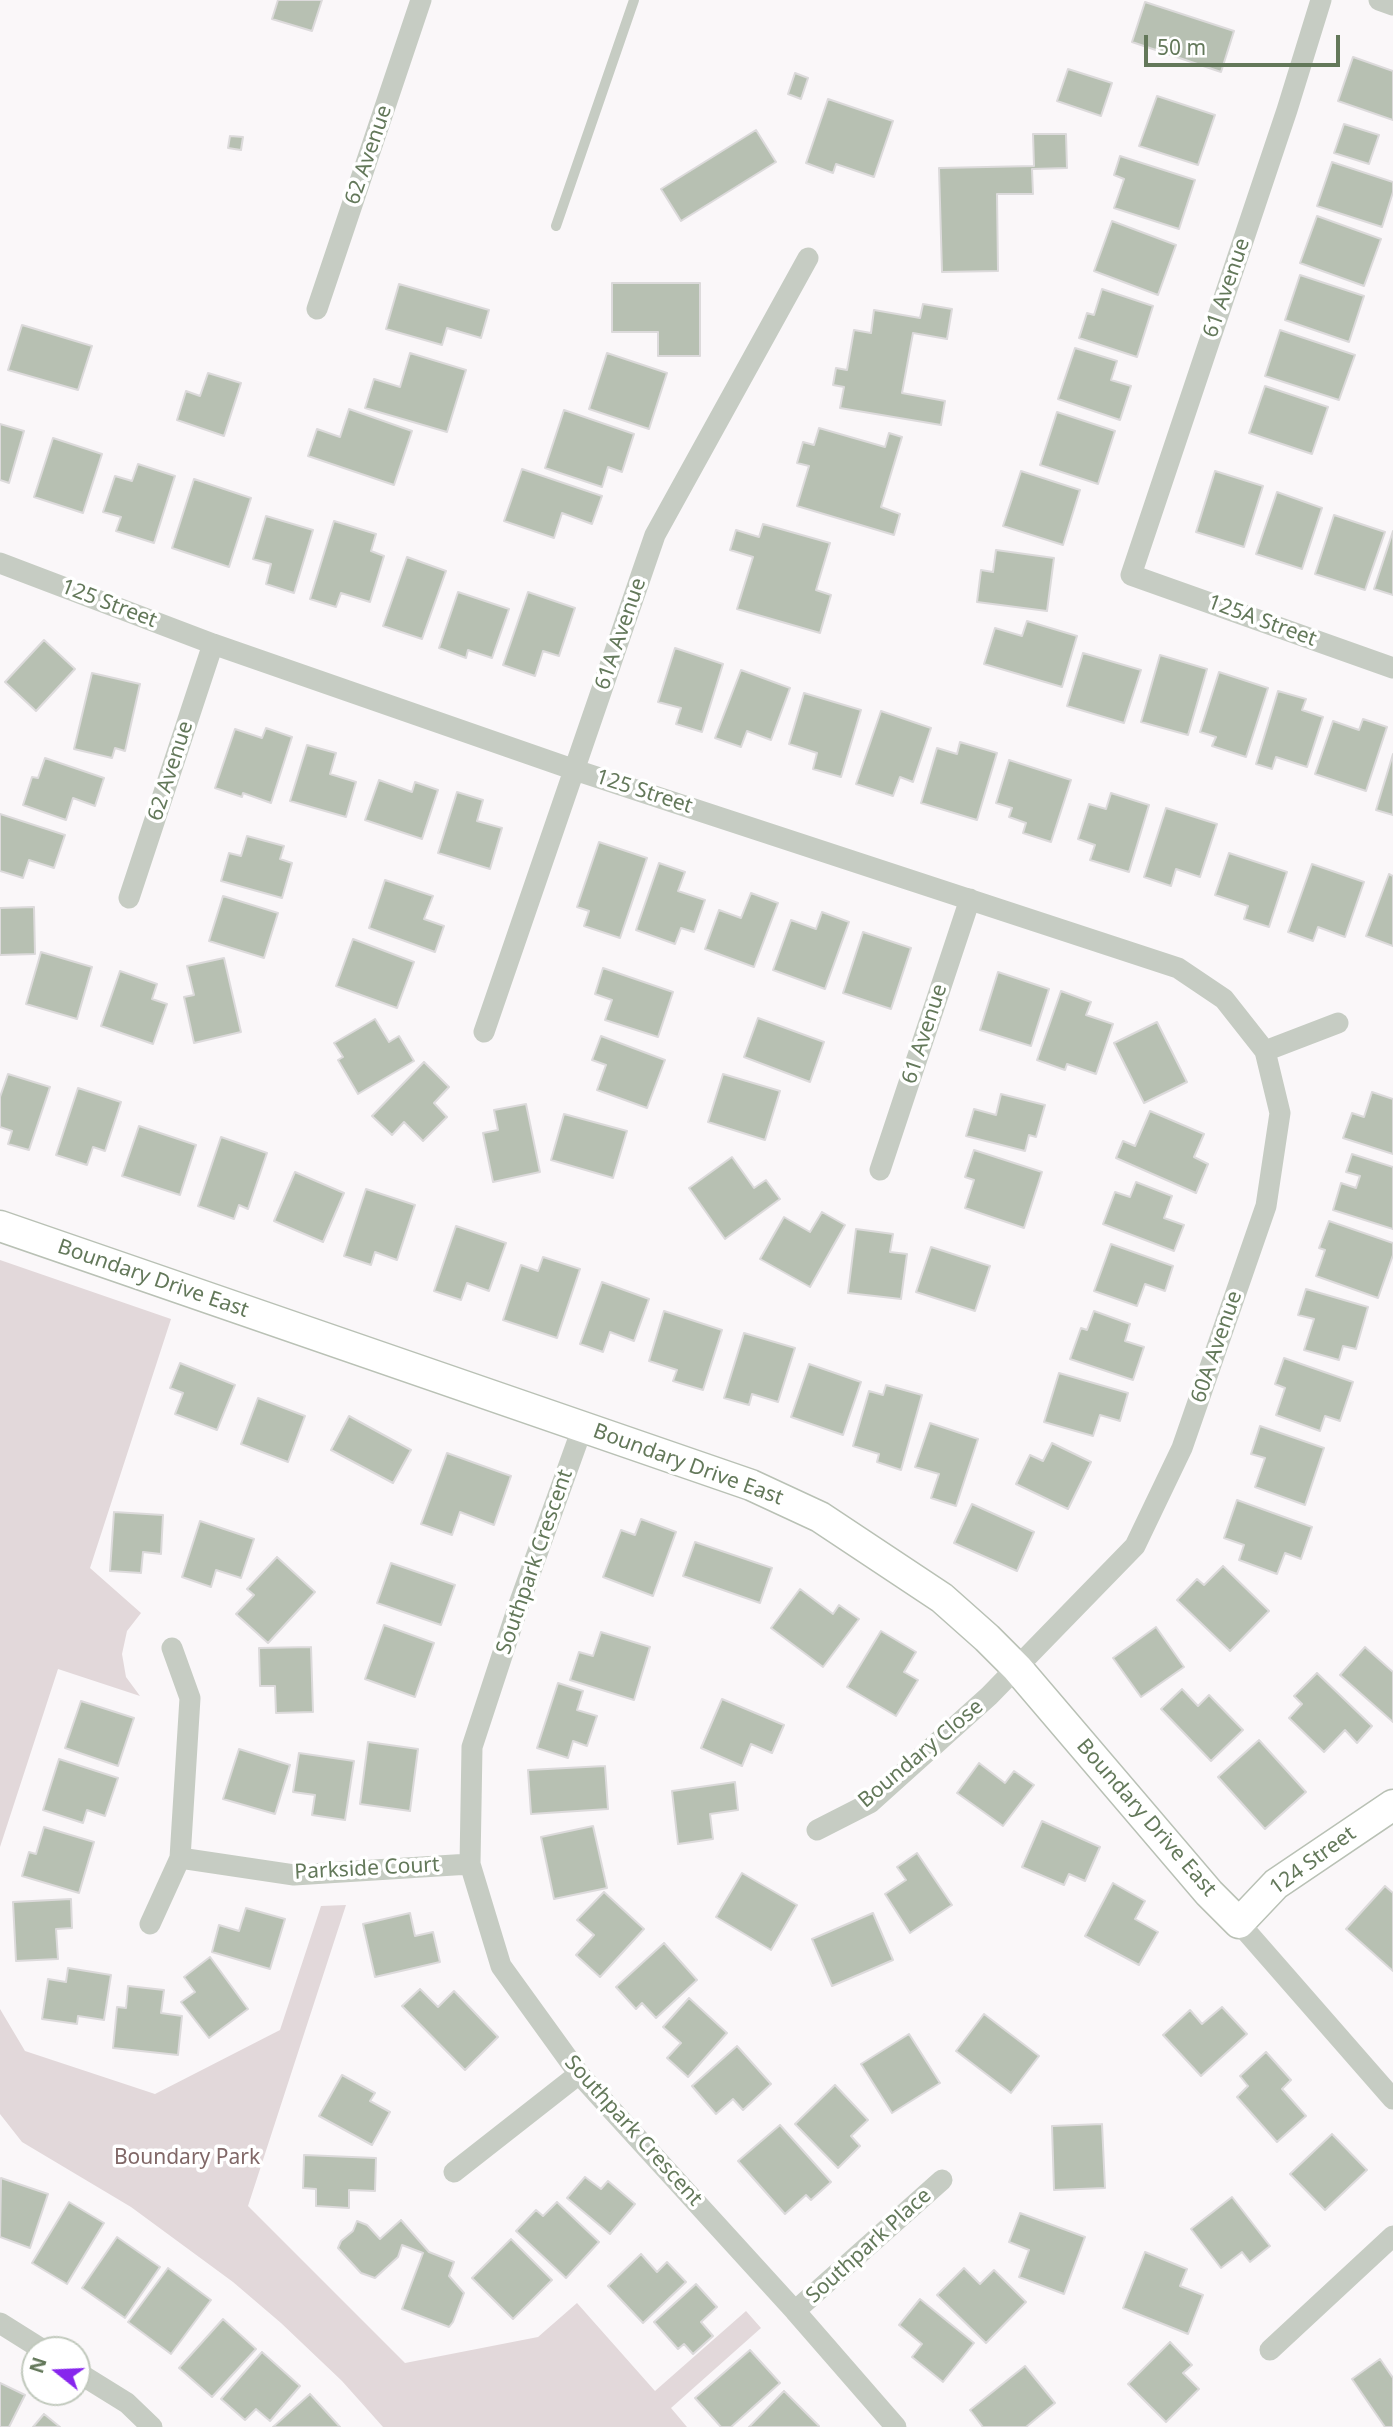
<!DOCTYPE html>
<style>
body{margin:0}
#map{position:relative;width:1393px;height:2427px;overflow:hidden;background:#faf7f9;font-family:"Noto Sans",sans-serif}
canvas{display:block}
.north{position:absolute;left:21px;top:2336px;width:70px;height:70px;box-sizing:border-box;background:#fff;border:2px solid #c1c9bd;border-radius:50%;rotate:288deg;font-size:19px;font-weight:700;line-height:28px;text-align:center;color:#63785a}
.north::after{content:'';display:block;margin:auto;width:24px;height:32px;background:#8725ed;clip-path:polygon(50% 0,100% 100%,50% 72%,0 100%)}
.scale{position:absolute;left:1144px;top:35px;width:196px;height:32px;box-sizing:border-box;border:4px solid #63785a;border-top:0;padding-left:9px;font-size:21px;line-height:24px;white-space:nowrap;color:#63785a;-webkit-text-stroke:5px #fff;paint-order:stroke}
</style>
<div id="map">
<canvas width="1393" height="2427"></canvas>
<div class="north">N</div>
<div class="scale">50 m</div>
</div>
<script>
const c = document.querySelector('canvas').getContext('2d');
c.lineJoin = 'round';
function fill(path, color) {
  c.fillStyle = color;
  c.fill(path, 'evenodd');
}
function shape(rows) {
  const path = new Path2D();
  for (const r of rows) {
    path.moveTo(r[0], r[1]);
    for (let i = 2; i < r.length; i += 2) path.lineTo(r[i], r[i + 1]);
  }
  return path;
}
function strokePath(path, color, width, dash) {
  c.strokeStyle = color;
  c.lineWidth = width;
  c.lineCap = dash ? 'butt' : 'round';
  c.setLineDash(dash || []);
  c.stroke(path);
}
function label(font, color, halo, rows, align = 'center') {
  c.font = font + ' "Noto Sans",sans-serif';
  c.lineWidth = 7;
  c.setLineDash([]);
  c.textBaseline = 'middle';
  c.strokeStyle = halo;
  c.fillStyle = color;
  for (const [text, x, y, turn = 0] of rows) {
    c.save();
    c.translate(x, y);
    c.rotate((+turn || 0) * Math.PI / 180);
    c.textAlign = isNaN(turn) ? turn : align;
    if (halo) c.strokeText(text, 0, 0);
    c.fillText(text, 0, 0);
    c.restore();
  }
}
fill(shape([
 [0,1260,171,1319,90,1568,141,1613,127,1631,122,1654,126,1677,140,1696,58,1669,0,1847],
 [346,1905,248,2206,405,2363,538,2337,577,2303,655,2391,746,2311,761,2328,671,2408,687,2427,383,2427,342,2381,281,2323,233,2282,131,2207,22,2142,0,2114,0,2009,25,2051,155,2094,280,2030,321,1906]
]), '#e2d8da');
const building = shape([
 [278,0,322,0,312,31,272,19,278,0],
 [1145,2,1234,31,1221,72,1132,42,1145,2],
 [1353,57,1393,71,1393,120,1338,101,1353,57],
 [1068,69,1112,83,1101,116,1057,101,1068,69],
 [795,73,808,78,801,99,788,94,795,73],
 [1157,96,1215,115,1198,165,1139,146,1157,96],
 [828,99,893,121,874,177,836,164,833,173,806,163,828,99],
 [1344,124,1379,135,1369,164,1334,153,1344,124],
 [756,130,776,162,681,221,661,189,756,130],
 [1033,134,1066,134,1067,168,1032,169,1033,194,997,194,998,271,942,272,939,168,1034,166,1033,134],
 [230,136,243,137,241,150,228,148,230,136],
 [1120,156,1195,180,1179,229,1114,208,1124,179,1114,175,1120,156],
 [1332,162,1393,182,1393,192,1382,227,1317,206,1332,162],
 [1317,216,1381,239,1364,286,1300,263,1317,216],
 [1112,221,1176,245,1158,295,1094,271,1112,221],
 [1300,275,1364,296,1349,342,1285,320,1300,275],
 [612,283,700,283,700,356,658,356,658,332,612,332,612,283],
 [399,284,489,310,481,338,447,328,442,345,386,329,399,284],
 [1102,289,1153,306,1137,357,1079,338,1087,313,1094,315,1102,289],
 [923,304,952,309,947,339,913,333,902,393,945,401,941,425,840,408,844,387,833,385,836,368,847,370,854,330,871,333,874,310,920,318,923,304],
 [22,325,92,346,78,390,8,370,22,325],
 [1280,330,1355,355,1339,400,1265,376,1280,330],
 [1075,348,1117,361,1111,380,1131,386,1120,420,1058,399,1075,348],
 [410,353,466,370,447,432,365,408,374,379,400,387,410,353],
 [607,353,667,373,649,429,589,409,607,353],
 [208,373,241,383,224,436,177,420,186,391,200,396,208,373],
 [1265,386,1328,407,1312,454,1249,433,1265,386],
 [349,409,412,431,394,485,308,456,317,429,340,437,349,409],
 [564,410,634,434,622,472,608,467,602,487,545,468,564,410],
 [1057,412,1115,431,1098,484,1040,465,1057,412],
 [0,424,24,431,9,483,0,480,0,424],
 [819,428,885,447,889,433,902,437,881,507,900,514,894,535,797,506,809,466,797,463,803,442,814,445,819,428],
 [53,438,102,454,83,513,34,497,53,438],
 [138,464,175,476,154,543,116,531,121,517,103,512,115,476,132,481,138,464],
 [522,469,602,496,592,524,562,513,554,538,504,521,522,469],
 [1021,471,1080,490,1063,545,1003,526,1021,471],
 [1215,471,1263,486,1244,547,1196,532,1215,471],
 [194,479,251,498,229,567,172,548,194,479],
 [1277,492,1322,508,1302,569,1256,554,1277,492],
 [1334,515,1385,532,1365,590,1315,574,1334,515],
 [266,516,313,530,294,593,266,584,271,564,253,559,266,516],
 [334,521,376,534,371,551,384,556,370,602,341,593,336,607,310,599,334,521],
 [763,524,830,543,816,590,831,595,820,633,737,609,753,557,730,550,736,530,759,537,763,524],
 [1393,531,1393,595,1374,589,1393,531],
 [996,550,1054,558,1047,611,977,602,981,570,993,572,996,550],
 [407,557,446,571,422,639,383,626,407,557],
 [458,592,509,609,492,658,468,650,466,658,439,648,458,592],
 [528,592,575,608,559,656,543,651,535,676,503,665,528,592],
 [1027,621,1077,636,1062,687,984,664,995,628,1022,636,1027,621],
 [44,640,75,669,36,711,5,682,44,640],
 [675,648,723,664,702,732,676,724,681,708,658,702,675,648],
 [1083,653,1141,670,1124,723,1067,706,1083,653],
 [1160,655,1207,669,1188,735,1141,722,1160,655],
 [741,670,790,688,771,740,747,731,741,747,715,738,741,670],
 [1219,672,1268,688,1246,757,1212,746,1216,737,1200,732,1219,672],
 [92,673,140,684,125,751,115,748,112,758,74,749,92,673],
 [1278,691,1306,699,1302,710,1323,717,1307,767,1276,757,1272,769,1256,764,1278,691],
 [804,693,861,710,841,777,813,769,817,753,789,744,804,693],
 [881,711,931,728,913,782,900,777,893,796,856,784,881,711],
 [1363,719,1387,727,1366,791,1315,774,1333,721,1359,730,1363,719],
 [266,728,292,737,271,803,243,793,242,797,215,788,235,729,262,738,266,728],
 [960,742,997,753,977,820,921,803,937,748,957,754,960,742],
 [307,745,336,753,330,774,356,782,346,817,290,801,307,745],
 [1393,754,1393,815,1376,810,1393,754],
 [45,758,104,778,95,806,73,798,66,820,23,805,32,777,38,778,45,758],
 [1009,760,1071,780,1051,842,1023,833,1026,823,1009,817,1012,808,996,803,1009,760],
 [379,780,412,792,415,782,438,790,422,839,365,820,379,780],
 [457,792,483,800,477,821,502,828,490,869,438,853,457,792],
 [1111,793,1149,805,1129,872,1090,860,1095,845,1078,839,1089,804,1106,809,1111,793],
 [1166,808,1217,824,1200,877,1176,869,1171,886,1144,877,1166,808],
 [0,814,65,835,54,868,29,860,23,878,0,871,0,814],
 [247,836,284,846,280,859,292,863,282,898,221,881,229,853,241,856,247,836],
 [599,842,647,858,620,938,584,926,589,911,577,907,599,842],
 [1229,853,1287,872,1269,927,1244,919,1248,906,1215,895,1229,853],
 [659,863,685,872,678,891,705,900,694,932,681,928,675,944,636,930,659,863],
 [1312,864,1364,882,1345,937,1318,927,1313,941,1288,932,1312,864],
 [1389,874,1393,876,1393,946,1366,936,1389,874],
 [385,880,433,896,424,919,444,926,435,952,369,928,385,880],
 [751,893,778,903,754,967,705,949,719,910,741,918,751,893],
 [223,896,278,913,264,958,209,941,223,896],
 [34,907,35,954,0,955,0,908,34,907],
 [822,912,849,922,825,989,773,970,791,920,816,929,822,912],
 [863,932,911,948,891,1009,843,993,863,932],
 [353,939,414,962,397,1008,336,986,353,939],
 [41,952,92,967,77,1019,26,1004,41,952],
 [224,958,241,1032,194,1043,184,997,194,995,187,966,224,958],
 [603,968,673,992,658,1037,605,1020,612,1000,595,994,603,968],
 [120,971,157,984,152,999,167,1004,153,1044,101,1026,120,971],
 [998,972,1049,989,1031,1046,980,1030,998,972],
 [1061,991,1091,1002,1086,1015,1113,1024,1096,1074,1067,1064,1065,1070,1037,1060,1061,991],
 [758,1018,824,1042,810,1082,744,1057,758,1018],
 [375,1019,389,1042,399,1036,414,1061,358,1094,338,1060,343,1057,334,1043,375,1019],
 [1157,1022,1187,1082,1144,1103,1114,1043,1157,1022],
 [601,1036,665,1060,647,1108,597,1090,606,1065,592,1060,601,1036],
 [424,1062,449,1087,434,1103,447,1117,423,1141,404,1122,392,1135,372,1116,424,1062],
 [8,1074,50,1087,29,1150,8,1144,12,1131,0,1127,0,1097,8,1074],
 [723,1074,780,1091,765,1140,708,1122,723,1074],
 [78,1088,121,1102,105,1151,93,1147,87,1165,56,1155,78,1088],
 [1372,1092,1393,1099,1393,1154,1343,1138,1352,1113,1364,1117,1372,1092],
 [1001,1094,1045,1105,1036,1137,1029,1135,1025,1151,966,1136,974,1109,996,1115,1001,1094],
 [526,1104,540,1172,493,1182,483,1133,498,1130,494,1110,526,1104],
 [1150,1111,1204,1134,1194,1157,1208,1164,1196,1193,1116,1158,1123,1141,1135,1146,1150,1111],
 [564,1114,627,1131,613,1178,551,1160,564,1114],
 [139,1126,196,1145,180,1195,122,1176,139,1126],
 [221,1137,267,1153,248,1209,239,1205,234,1219,198,1206,221,1137],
 [974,1150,1042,1172,1024,1228,965,1208,974,1180,965,1177,974,1150],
 [1352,1154,1393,1167,1393,1229,1333,1210,1341,1183,1356,1188,1360,1176,1346,1172,1352,1154],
 [732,1157,754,1188,766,1180,780,1199,725,1239,689,1188,732,1157],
 [295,1172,344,1193,323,1242,274,1221,295,1172],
 [1136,1182,1172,1196,1164,1218,1184,1225,1174,1251,1103,1224,1115,1192,1130,1197,1136,1182],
 [366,1189,415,1205,397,1260,375,1252,371,1265,344,1256,366,1189],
 [822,1212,845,1225,810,1287,760,1259,784,1217,810,1232,822,1212],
 [1329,1221,1393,1243,1393,1255,1378,1298,1316,1276,1325,1250,1319,1248,1329,1221],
 [456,1226,506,1243,489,1291,467,1283,461,1300,434,1291,456,1226],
 [856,1229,893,1234,890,1252,907,1254,901,1299,848,1293,856,1229],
 [1111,1244,1173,1266,1165,1291,1145,1284,1137,1306,1094,1291,1111,1244],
 [931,1247,990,1266,975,1311,916,1292,931,1247],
 [543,1257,580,1269,557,1338,503,1320,521,1265,538,1271,543,1257],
 [602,1282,649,1299,634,1341,610,1332,603,1352,580,1344,602,1282],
 [1306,1289,1368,1307,1356,1349,1343,1346,1339,1360,1304,1350,1314,1319,1298,1315,1306,1289],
 [664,1311,722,1330,703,1390,673,1381,677,1370,649,1361,664,1311],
 [1094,1311,1130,1324,1125,1341,1144,1347,1133,1380,1070,1359,1081,1328,1087,1330,1094,1311],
 [744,1333,795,1348,778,1402,752,1394,749,1405,724,1398,744,1333],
 [1284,1358,1353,1382,1340,1421,1325,1416,1320,1431,1276,1415,1285,1388,1275,1384,1284,1358],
 [180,1363,235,1385,217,1430,175,1414,183,1393,170,1388,180,1363],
 [809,1364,861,1382,843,1435,791,1417,809,1364],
 [1059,1373,1128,1393,1120,1421,1100,1415,1093,1436,1044,1422,1059,1373],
 [886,1385,922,1395,901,1470,877,1462,879,1454,853,1446,869,1391,883,1395,886,1385],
 [258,1398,305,1416,288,1462,241,1444,258,1398],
 [349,1416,411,1450,393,1483,331,1450,349,1416],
 [930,1423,978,1439,956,1506,931,1498,939,1474,915,1467,930,1423],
 [1260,1426,1324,1448,1305,1505,1255,1487,1265,1458,1251,1454,1260,1426],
 [1052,1443,1091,1462,1068,1509,1016,1484,1030,1455,1043,1461,1052,1443],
 [447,1453,511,1476,494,1525,460,1512,452,1535,421,1524,447,1453],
 [1237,1500,1312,1527,1301,1559,1285,1553,1277,1574,1239,1560,1244,1545,1224,1538,1237,1500],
 [972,1504,1034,1532,1017,1571,954,1543,972,1504],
 [114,1512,163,1515,161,1554,143,1552,141,1573,110,1571,114,1512],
 [641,1519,676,1532,653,1596,603,1577,621,1530,635,1535,641,1519],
 [200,1521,254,1539,241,1578,216,1570,211,1587,182,1577,200,1521],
 [695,1542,772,1568,760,1603,683,1576,695,1542],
 [277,1557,315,1592,268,1643,236,1614,254,1595,247,1589,277,1557],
 [391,1563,455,1585,441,1625,377,1603,391,1563],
 [1223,1566,1269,1611,1230,1651,1177,1600,1197,1579,1204,1585,1223,1566],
 [800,1589,833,1614,839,1605,859,1619,823,1667,771,1628,800,1589],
 [384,1625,434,1643,415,1697,365,1679,384,1625],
 [1156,1627,1184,1667,1141,1697,1113,1658,1156,1627],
 [881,1631,916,1652,904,1672,918,1680,896,1716,847,1687,881,1631],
 [601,1632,650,1647,634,1700,570,1680,579,1652,593,1656,601,1632],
 [311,1647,313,1712,276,1713,275,1686,260,1686,259,1648,311,1647],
 [1365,1647,1393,1672,1393,1722,1340,1675,1365,1647],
 [1317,1673,1372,1726,1357,1743,1345,1730,1324,1752,1289,1718,1302,1704,1294,1696,1317,1673],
 [558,1683,583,1691,577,1710,597,1716,587,1746,573,1741,568,1758,537,1748,558,1683],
 [1182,1689,1198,1706,1209,1695,1243,1730,1211,1761,1161,1709,1182,1689],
 [722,1699,784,1725,772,1753,751,1744,742,1766,701,1748,722,1699],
 [81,1701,134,1718,118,1766,65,1748,81,1701],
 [1259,1740,1306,1792,1265,1829,1218,1777,1259,1740],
 [368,1742,418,1749,410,1811,360,1804,368,1742],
 [239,1749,290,1765,275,1814,223,1799,239,1749],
 [299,1753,354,1761,345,1820,312,1815,315,1795,293,1792,299,1753],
 [59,1759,118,1778,105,1816,87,1810,83,1823,43,1810,59,1759],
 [979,1763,1005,1783,1014,1771,1034,1785,1003,1826,957,1793,979,1763],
 [605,1766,608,1809,531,1814,528,1770,605,1766],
 [735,1782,738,1810,710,1814,713,1839,678,1844,672,1791,735,1782],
 [1042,1821,1100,1847,1085,1881,1069,1874,1064,1885,1022,1867,1042,1821],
 [593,1826,607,1888,554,1899,541,1837,593,1826],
 [44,1827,94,1842,79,1893,22,1876,29,1852,36,1854,44,1827],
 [917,1853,952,1905,910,1933,885,1894,906,1880,897,1867,917,1853],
 [742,1873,797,1905,771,1950,716,1917,742,1873],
 [1113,1883,1145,1901,1135,1919,1158,1932,1139,1965,1085,1936,1113,1883],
 [1385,1886,1393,1893,1393,1971,1346,1929,1385,1886],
 [604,1892,644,1929,600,1977,576,1955,594,1935,577,1920,604,1892],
 [71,1899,72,1928,56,1929,58,1959,16,1961,13,1902,71,1899],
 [246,1908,285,1919,270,1969,212,1952,219,1925,239,1931,246,1908],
 [410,1913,415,1936,433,1932,440,1962,375,1977,363,1924,410,1913],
 [873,1913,893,1960,832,1986,812,1939,873,1913],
 [664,1943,697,1980,656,2018,642,2003,636,2009,616,1987,664,1943],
 [210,1957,248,2009,209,2038,181,2002,195,1992,184,1977,210,1957],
 [68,1968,111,1975,104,2020,78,2016,77,2024,42,2019,48,1979,66,1982,68,1968],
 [128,1986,164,1990,161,2013,182,2016,178,2055,113,2048,117,2007,126,2008,128,1986],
 [420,1989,438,2007,454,1991,498,2037,465,2070,402,2006,420,1989],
 [689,1998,727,2033,688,2077,667,2058,681,2043,663,2027,689,1998],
 [1222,2007,1247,2034,1201,2076,1163,2035,1190,2010,1202,2024,1222,2007],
 [984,2014,1039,2056,1011,2093,956,2051,984,2014],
 [909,2034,940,2083,892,2113,861,2064,909,2034],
 [737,2046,771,2084,743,2110,733,2099,716,2114,692,2086,737,2046],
 [1266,2052,1291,2080,1282,2089,1306,2116,1277,2142,1237,2097,1248,2086,1240,2076,1266,2052],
 [342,2075,375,2093,370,2101,390,2112,372,2145,319,2116,342,2075],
 [835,2085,868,2120,851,2136,860,2146,838,2168,795,2124,835,2085],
 [1102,2124,1105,2188,1054,2190,1052,2126,1102,2124],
 [780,2125,831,2182,811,2200,806,2195,785,2214,738,2161,780,2125],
 [1332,2134,1367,2170,1325,2210,1290,2174,1332,2134],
 [304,2155,376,2158,375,2191,349,2190,349,2208,316,2206,316,2189,303,2188,304,2155],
 [585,2177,601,2189,608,2181,635,2204,610,2234,567,2198,585,2177],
 [1,2178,48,2194,30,2248,0,2237,1,2178],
 [1232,2197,1270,2246,1250,2262,1242,2252,1221,2268,1191,2229,1232,2197],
 [69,2202,104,2223,67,2284,32,2263,69,2202],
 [557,2202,599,2242,566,2278,516,2231,536,2210,543,2216,557,2202],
 [1020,2213,1085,2237,1064,2294,1019,2277,1029,2250,1009,2242,1020,2213],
 [401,2220,429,2252,454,2262,449,2276,464,2293,453,2322,449,2327,402,2309,423,2253,402,2245,398,2257,375,2278,361,2273,338,2248,341,2241,353,2231,357,2221,367,2225,380,2239,401,2220],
 [117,2237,160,2267,125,2318,82,2288,117,2237],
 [511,2239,552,2280,513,2319,472,2278,511,2239],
 [1145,2252,1187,2269,1180,2286,1203,2295,1188,2334,1123,2308,1145,2252],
 [641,2254,657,2272,667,2262,686,2282,643,2323,608,2286,641,2254],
 [168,2268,211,2300,171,2354,128,2322,168,2268],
 [964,2268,980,2284,994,2270,1026,2302,986,2343,937,2295,964,2268],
 [696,2284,717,2307,701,2322,713,2336,693,2354,684,2344,678,2349,654,2322,696,2284],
 [920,2299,974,2343,943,2382,912,2357,922,2344,899,2325,920,2299],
 [223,2319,256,2349,212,2397,179,2368,223,2319],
 [1170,2342,1192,2365,1183,2373,1199,2389,1166,2422,1128,2384,1170,2342],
 [750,2350,780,2383,731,2427,721,2427,695,2398,750,2350],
 [262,2352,300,2386,270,2421,256,2409,245,2420,221,2399,262,2352],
 [1380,2359,1393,2378,1393,2427,1385,2427,1352,2379,1380,2359],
 [1025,2366,1055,2403,1026,2427,983,2427,970,2410,1025,2366],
 [0,2383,25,2395,9,2427,0,2427,0,2383],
 [784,2391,819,2426,818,2427,749,2427,784,2391],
 [310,2394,340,2427,273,2427,310,2394],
 [44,2414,60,2427,33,2427,44,2414]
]);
fill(building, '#b7c0b2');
strokePath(building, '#dcdadb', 2);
const secondary = shape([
 [0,1226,751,1485,820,1517,942,1598,987,1638,1017,1668,1209,1893,1239,1923,1276,1884,1393,1805]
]);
strokePath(secondary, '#b9c1b5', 33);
strokePath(shape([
 [556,226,634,0]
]), '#c6ccc3', 10);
strokePath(shape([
 [1321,0,1287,110,1131,575,1393,668],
 [1379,0,1393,5],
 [317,309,421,0],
 [0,563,213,644,575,770,1178,968,1224,999,1265,1051,1280,1113,1266,1206,1182,1448,1135,1546,989,1696,870,1803,817,1830],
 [129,898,213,644],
 [484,1032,655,535,808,258],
 [1265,1051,1338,1023],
 [880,1170,970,899],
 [583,1426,519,1604,472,1747,470,1864,501,1966,579,2074,795,2311,896,2427],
 [180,1858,294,1875,470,1864],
 [1239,1923,1393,2099],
 [150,1924,180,1858,190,1698,172,1648],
 [454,2172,579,2074],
 [795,2311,942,2180],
 [0,2323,43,2350],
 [1270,2350,1393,2236],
 [77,2372,127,2403,152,2427]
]), '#c6ccc3', 21);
strokePath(secondary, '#fff', 30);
label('21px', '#63785a', '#fff', [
 ["62 Avenue",369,155,-71],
 ["61 Avenue",1227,288,-71],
 ["125 Street",109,604,21],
 ["125A Street",1262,621,20],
 ["61A Avenue",621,634,-71],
 ["62 Avenue",171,771,-72],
 ["125 Street",644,792,18],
 ["61 Avenue",925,1034,-72],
 ["Boundary Drive East",153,1279,19],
 ["60A Avenue",1217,1347,-71],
 ["Boundary Drive East",688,1465,20],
 ["Southpark Crescent",535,1562,-71],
 ["Boundary Close",921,1754,-40],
 ["Boundary Drive East",1146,1818,49],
 ["124 Street",1313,1861,-36],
 ["Parkside Court",367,1869,-3],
 ["Southpark Crescent",633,2131,48],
 ["Southpark Place",869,2246,-42]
]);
label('21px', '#816867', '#fff', [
 ["Boundary Park",187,2158]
]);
</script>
